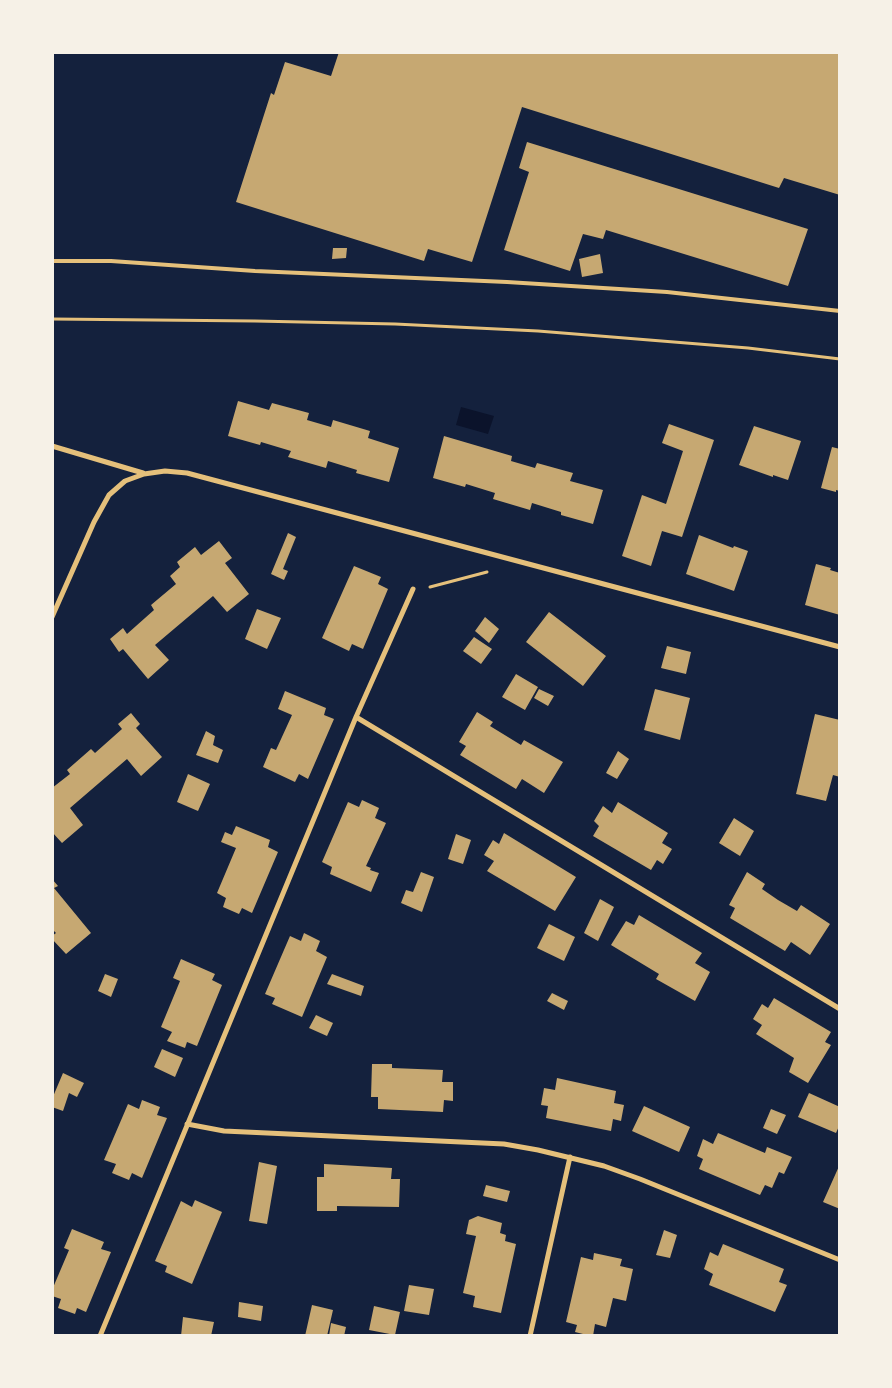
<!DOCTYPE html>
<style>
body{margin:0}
#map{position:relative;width:892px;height:1388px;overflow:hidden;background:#14213d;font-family:"Open Sans",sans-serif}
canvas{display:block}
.frame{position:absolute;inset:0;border:54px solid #f6f1e7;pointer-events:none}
</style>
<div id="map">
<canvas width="892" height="1388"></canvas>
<div class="frame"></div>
</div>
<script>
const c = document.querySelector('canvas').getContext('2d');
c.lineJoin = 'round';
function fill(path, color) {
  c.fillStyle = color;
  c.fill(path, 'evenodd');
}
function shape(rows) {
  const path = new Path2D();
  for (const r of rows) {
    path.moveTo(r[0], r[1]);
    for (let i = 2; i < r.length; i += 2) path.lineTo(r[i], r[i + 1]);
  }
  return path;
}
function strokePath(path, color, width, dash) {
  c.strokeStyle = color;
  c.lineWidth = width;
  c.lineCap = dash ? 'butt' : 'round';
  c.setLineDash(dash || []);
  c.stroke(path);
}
fill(shape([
 [461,407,494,416,488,434,456,425]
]), '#0b132b');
fill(shape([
 [339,52,840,52,840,195,784,178,779,188,522,107,472,262,428,249,424,261,236,202,271,93,274,95,285,62,331,76],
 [527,142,808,229,788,286,606,230,603,239,583,234,570,271,504,250,529,172,519,168],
 [333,248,347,248,346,258,332,259],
 [600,254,603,273,582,277,579,259],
 [238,401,269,410,272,403,309,413,307,420,331,427,333,420,370,431,368,438,399,448,389,482,356,473,357,470,328,461,326,468,288,457,291,451,261,442,260,445,228,436],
 [669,424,714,440,682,537,662,531,651,566,622,556,642,495,666,504,683,451,662,443],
 [754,426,801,441,788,480,773,475,773,477,739,465],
 [444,436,512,456,511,461,535,468,537,463,573,473,570,481,603,490,593,524,561,515,561,512,532,503,530,510,493,499,495,493,466,484,465,487,433,478],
 [832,447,840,449,840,491,836,490,836,492,821,488],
 [288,533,296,537,283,569,288,571,284,580,271,574],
 [699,535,733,548,734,546,748,551,734,591,686,574],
 [219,541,232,558,225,563,249,594,227,612,213,596,155,645,169,660,148,679,123,649,119,652,110,639,123,628,127,634,154,610,151,605,176,584,170,576,180,567,177,562,195,547,201,555],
 [816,564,831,568,830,570,840,573,840,615,805,605],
 [354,566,381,577,378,584,388,589,363,649,352,644,349,651,322,638],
 [257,609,281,618,267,649,245,639],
 [549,612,606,656,583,686,526,642],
 [485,617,499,629,489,643,475,631],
 [474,637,492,649,481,664,463,651],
 [667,646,691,652,686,674,661,668],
 [516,674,538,687,525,710,502,697],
 [539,689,554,696,548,706,534,698],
 [655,689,690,698,680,740,644,730],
 [285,691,326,708,324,715,334,719,308,779,299,774,295,782,263,767,271,748,276,750,292,715,278,709],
 [477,712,493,722,490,726,521,745,524,740,563,762,544,793,522,779,516,789,460,755,466,746,459,742],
 [131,713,140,724,136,728,162,757,141,776,127,759,70,808,83,825,62,843,52,832,52,788,70,774,67,770,91,749,95,753,122,729,118,724],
 [815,714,840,720,840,777,833,775,826,801,796,794],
 [206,731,215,736,213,745,223,750,218,763,196,755],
 [618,751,629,759,617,779,606,773],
 [188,774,210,784,198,811,177,802],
 [362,800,379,808,375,818,386,823,366,866,371,868,370,870,379,873,371,892,330,874,332,867,322,862,348,802,359,807],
 [618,802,668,833,662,843,672,849,663,864,657,860,651,870,593,836,599,826,594,821,603,806,612,813],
 [734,818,754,831,740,856,719,843],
 [236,826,270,840,268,847,278,852,252,913,242,908,239,914,223,907,226,898,217,893,236,848,221,842,225,832,232,835],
 [504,833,576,877,555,911,487,871,494,861,484,855,493,840,499,844],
 [456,834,471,840,463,864,448,859],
 [421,872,434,877,422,912,401,903,406,890,413,892],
 [747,872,765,884,762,889,778,900,797,911,801,905,830,924,810,955,791,942,785,951,730,918,735,908,729,905],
 [52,879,58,886,54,888,91,933,66,954,52,939,52,936,56,933,52,929],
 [600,899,614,907,598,941,584,933],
 [639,915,702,953,695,963,710,972,695,1001,656,979,659,974,611,945,626,921,634,925],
 [549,924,575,937,564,961,537,948],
 [304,933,320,941,316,951,327,957,302,1017,272,1004,275,998,265,994,290,936,301,941],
 [181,959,215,974,212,980,222,985,197,1046,187,1042,185,1048,167,1041,172,1032,161,1027,180,981,173,978],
 [105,974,118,979,111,997,98,991],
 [332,974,364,986,361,996,327,984],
 [552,993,568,1001,564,1010,547,1001],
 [774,998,831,1032,825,1042,831,1045,808,1083,789,1072,794,1058,756,1034,762,1025,753,1019,762,1004,768,1008],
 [316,1015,333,1023,327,1036,309,1028],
 [162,1049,183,1058,175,1077,154,1067],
 [372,1064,392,1064,392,1068,443,1070,442,1082,453,1082,453,1101,444,1100,443,1112,378,1109,378,1097,371,1097],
 [63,1073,84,1083,77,1097,69,1093,63,1111,52,1107,52,1099],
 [557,1078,616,1091,614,1103,624,1105,621,1121,613,1119,611,1131,546,1118,548,1106,541,1105,544,1088,555,1090],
 [809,1093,840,1107,840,1124,836,1133,798,1117],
 [142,1100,160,1107,157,1115,167,1118,142,1178,132,1173,129,1180,112,1173,116,1164,104,1160,128,1104,139,1109],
 [644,1106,690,1127,679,1152,632,1131],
 [771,1109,786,1115,777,1134,763,1128],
 [718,1133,765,1153,767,1147,792,1157,784,1174,779,1172,772,1188,765,1185,760,1195,699,1169,703,1159,697,1156,703,1139,713,1144],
 [259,1162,277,1166,267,1224,249,1221],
 [324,1164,392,1168,391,1179,400,1179,399,1207,337,1206,337,1211,317,1211,317,1177,324,1177],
 [840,1164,840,1209,823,1202],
 [486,1185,510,1191,507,1202,483,1196],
 [195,1200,222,1212,192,1284,165,1272,167,1266,155,1261,181,1201,192,1207],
 [478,1216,502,1223,500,1233,506,1235,505,1241,516,1244,501,1313,473,1307,475,1296,463,1293,476,1236,466,1234,469,1220],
 [72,1229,104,1242,101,1249,111,1252,86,1312,77,1308,75,1314,58,1308,61,1299,52,1296,52,1290,69,1250,64,1248],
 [664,1230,677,1235,670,1258,656,1255],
 [723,1244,784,1269,779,1282,787,1285,775,1312,709,1285,713,1274,704,1269,710,1252,718,1256],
 [594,1253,622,1259,620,1266,633,1269,626,1301,613,1298,606,1327,595,1324,593,1336,591,1336,575,1332,577,1325,566,1322,581,1257,593,1260],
 [409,1285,434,1289,429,1315,404,1311],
 [239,1302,263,1306,261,1321,238,1317],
 [312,1305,333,1310,327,1336,305,1336],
 [374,1306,400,1312,395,1335,369,1330],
 [183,1317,214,1322,211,1336,181,1336],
 [331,1323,346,1327,344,1336,329,1336]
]), '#c6a872');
strokePath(shape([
 [52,319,255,321,395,324,538,331,748,348,840,359],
 [430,587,487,572]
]), '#e5c07b', 3);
strokePath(shape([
 [52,261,111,261,255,271,507,282,667,292,840,311]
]), '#e5c07b', 4);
strokePath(shape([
 [52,446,143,473],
 [52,617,94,522,109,495,125,481,144,474,165,471,187,473,840,647],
 [356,717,840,1009],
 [187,1124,224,1131,504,1144,538,1150,604,1166,640,1179,840,1260],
 [100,1336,356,717,413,589],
 [530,1336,570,1157]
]), '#e5c07b', 5);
</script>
